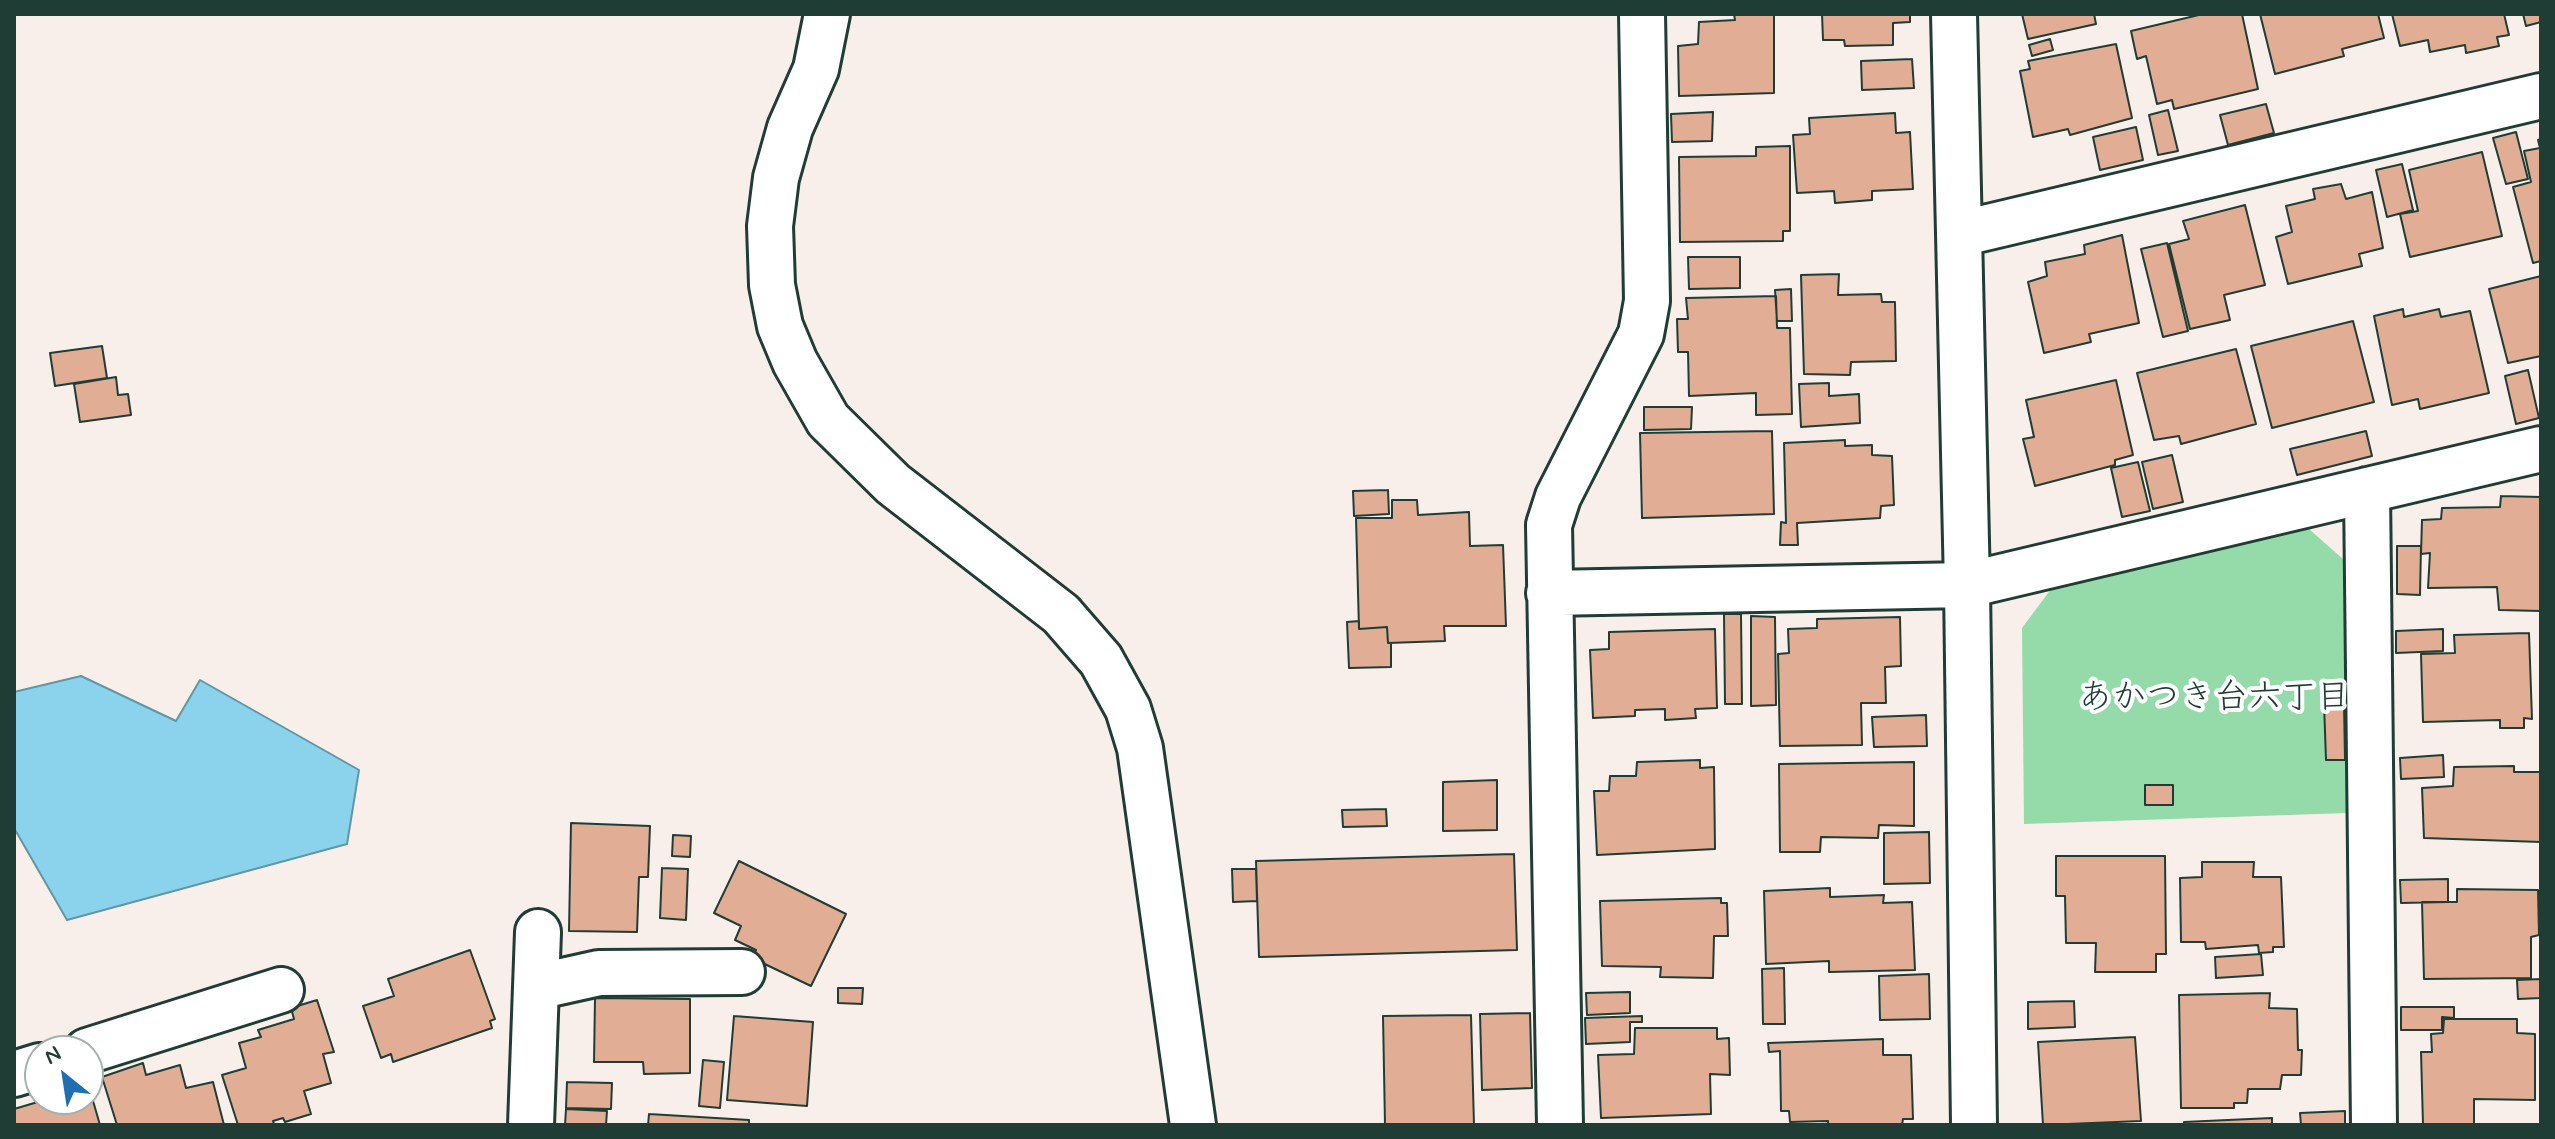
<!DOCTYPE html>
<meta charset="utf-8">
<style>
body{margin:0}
#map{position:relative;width:2555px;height:1139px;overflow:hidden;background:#f9efea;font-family:Mynerve,sans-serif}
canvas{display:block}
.frame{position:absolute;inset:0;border:16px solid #1f3d34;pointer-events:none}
.north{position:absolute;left:24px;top:1035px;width:80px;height:80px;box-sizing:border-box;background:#fff;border:2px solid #a5b1ae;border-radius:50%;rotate:330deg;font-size:22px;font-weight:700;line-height:32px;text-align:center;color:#1f3d34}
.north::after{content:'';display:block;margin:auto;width:28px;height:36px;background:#1f6fb2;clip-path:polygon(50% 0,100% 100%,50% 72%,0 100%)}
</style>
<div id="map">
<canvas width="2555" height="1139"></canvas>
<div class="frame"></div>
<div class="north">N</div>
</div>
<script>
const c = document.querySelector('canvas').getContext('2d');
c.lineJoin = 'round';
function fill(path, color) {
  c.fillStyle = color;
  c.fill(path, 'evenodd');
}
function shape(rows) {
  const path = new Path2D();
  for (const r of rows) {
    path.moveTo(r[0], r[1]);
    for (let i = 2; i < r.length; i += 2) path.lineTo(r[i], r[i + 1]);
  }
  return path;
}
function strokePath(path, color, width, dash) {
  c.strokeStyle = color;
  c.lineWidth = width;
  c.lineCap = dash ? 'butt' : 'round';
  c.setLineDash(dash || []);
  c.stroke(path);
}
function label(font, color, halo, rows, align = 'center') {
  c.font = font + ' Mynerve,"Klee One",sans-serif';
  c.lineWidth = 8;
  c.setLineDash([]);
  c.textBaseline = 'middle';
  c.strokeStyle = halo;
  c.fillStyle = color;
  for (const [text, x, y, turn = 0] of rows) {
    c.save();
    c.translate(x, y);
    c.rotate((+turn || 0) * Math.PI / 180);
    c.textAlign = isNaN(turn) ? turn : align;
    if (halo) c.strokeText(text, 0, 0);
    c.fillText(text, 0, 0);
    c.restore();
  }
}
fill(shape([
 [2309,529,2343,559,2347,813,2024,824,2022,628,2051,589]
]), '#95dba9');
const water = shape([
 [81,676,176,721,200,680,359,770,347,844,67,920,14,828,14,692,81,676]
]);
fill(water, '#8bd3ed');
strokePath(water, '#6097a3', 2);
const building = shape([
 [1734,14,1774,14,1774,93,1679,96,1678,46,1698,44,1699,22,1735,20,1734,14],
 [1798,14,1910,14,1910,22,1893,23,1893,45,1845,46,1844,40,1823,40,1822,14,1798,14],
 [2022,14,2094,14,2096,24,2028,39,2022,14],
 [2203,14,2242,14,2258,89,2174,109,2172,100,2157,104,2146,56,2137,59,2131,31,2203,14],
 [2260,14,2378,14,2384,38,2342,49,2344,56,2275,74,2260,14],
 [2392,14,2504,14,2509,35,2497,37,2499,46,2466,53,2465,45,2430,52,2428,40,2400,46,2392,14],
 [2523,14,2541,14,2541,22,2526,26,2523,14],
 [2050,39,2053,50,2032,56,2029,45,2050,39],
 [2116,44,2132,118,2070,135,2068,129,2033,137,2020,71,2030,69,2028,61,2116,44],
 [1912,59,1914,88,1862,90,1861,61,1912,59],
 [2266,104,2274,133,2228,145,2220,115,2266,104],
 [2168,110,2178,151,2158,155,2149,115,2168,110],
 [1713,112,1712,141,1672,142,1671,114,1713,112],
 [1895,113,1896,133,1910,132,1913,189,1872,191,1872,200,1835,203,1834,191,1797,193,1793,135,1810,134,1809,118,1895,113],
 [2136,127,2143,160,2100,170,2093,137,2136,127],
 [2516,132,2528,179,2506,184,2493,138,2516,132],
 [2541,139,2541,261,2533,263,2513,187,2531,182,2524,151,2540,148,2538,140,2541,139],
 [1790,146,1790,231,1783,231,1783,241,1680,242,1679,157,1756,156,1756,147,1790,146],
 [2482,152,2502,236,2410,257,2400,214,2418,211,2409,170,2482,152],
 [2402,164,2413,210,2387,217,2376,170,2402,164],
 [2341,184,2346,199,2372,192,2383,248,2359,254,2362,266,2288,284,2276,237,2292,232,2286,206,2315,199,2313,189,2341,184],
 [2245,205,2265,285,2224,295,2230,320,2190,329,2169,244,2189,239,2183,221,2245,205],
 [2122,235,2139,323,2089,334,2091,342,2044,353,2028,282,2047,276,2045,262,2085,254,2084,245,2122,235],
 [2167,243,2188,331,2163,337,2141,249,2167,243],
 [1688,257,1740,257,1740,288,1689,289,1688,257],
 [1839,274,1838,295,1881,294,1882,302,1895,302,1896,361,1851,362,1850,375,1804,374,1801,275,1839,274],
 [2541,276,2541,356,2508,363,2489,289,2541,276],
 [1791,289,1792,321,1777,321,1775,290,1791,289],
 [1776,296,1777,328,1790,328,1792,414,1756,415,1756,393,1689,396,1688,352,1678,352,1677,319,1688,319,1686,298,1776,296],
 [2403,309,2404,317,2439,309,2441,317,2470,311,2489,393,2420,409,2418,399,2392,405,2374,316,2403,309],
 [2353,321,2374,402,2272,428,2251,346,2353,321],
 [102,346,107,378,55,386,50,353,102,346],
 [2236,349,2256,424,2181,444,2179,436,2154,440,2137,373,2236,349],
 [2528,370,2539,418,2516,424,2505,376,2528,370],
 [116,377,118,395,128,394,131,415,80,422,74,384,116,377],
 [2116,380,2133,455,2115,460,2115,465,2035,486,2023,439,2034,437,2026,400,2116,380],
 [1829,383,1829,396,1859,394,1860,423,1801,427,1799,384,1829,383],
 [1644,407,1692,407,1691,429,1644,430,1644,407],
 [1772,431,1774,514,1642,518,1640,433,1772,431],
 [2366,431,2372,456,2297,475,2290,449,2366,431],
 [1845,440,1845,446,1872,445,1872,455,1892,456,1894,505,1881,506,1880,518,1797,523,1798,545,1780,545,1781,522,1786,523,1784,443,1845,440],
 [2172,455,2183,502,2153,509,2142,462,2172,455],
 [2138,462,2150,511,2122,517,2111,468,2138,462],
 [1388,490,1389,514,1354,516,1353,491,1388,490],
 [2501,496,2541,497,2541,611,2499,610,2497,587,2428,588,2430,553,2421,554,2422,520,2441,519,2442,508,2500,507,2501,496],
 [1392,500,1417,500,1418,515,1469,512,1470,546,1503,545,1506,626,1444,626,1445,641,1388,643,1387,627,1359,629,1356,518,1392,518,1392,500],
 [2397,546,2421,546,2420,595,2397,594,2397,546],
 [1724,614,1741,614,1742,704,1725,704,1724,614],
 [1751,616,1775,617,1776,705,1751,706,1751,616],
 [1900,617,1901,666,1885,667,1886,703,1861,703,1862,745,1780,746,1778,654,1789,653,1788,629,1817,628,1817,619,1900,617],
 [1359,621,1359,629,1387,627,1388,643,1391,643,1391,667,1349,668,1347,622,1359,621],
 [1715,629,1717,708,1695,709,1696,718,1665,720,1665,709,1635,710,1635,716,1593,718,1590,650,1609,649,1609,632,1715,629],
 [2443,629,2443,651,2396,653,2396,631,2443,629],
 [2529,633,2532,719,2524,718,2524,728,2500,728,2500,720,2423,722,2421,654,2455,653,2454,635,2529,633],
 [2324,703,2344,703,2345,760,2326,760,2324,703],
 [1926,715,1927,746,1874,747,1872,717,1926,715],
 [2443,755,2444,777,2401,779,2400,758,2443,755],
 [1700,760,1700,768,1714,767,1715,849,1597,855,1594,791,1609,791,1610,776,1636,776,1637,762,1700,760],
 [1914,762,1914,826,1879,825,1878,838,1821,837,1820,852,1780,852,1779,764,1914,762],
 [2514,766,2514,772,2541,772,2541,842,2424,838,2422,788,2453,786,2454,767,2514,766],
 [1497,780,1497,830,1443,831,1443,782,1497,780],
 [2145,785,2173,785,2173,805,2145,805,2145,785],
 [1386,809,1387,826,1343,827,1342,810,1386,809],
 [571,823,650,826,648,877,639,877,637,932,569,931,571,823],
 [1929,832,1930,883,1884,884,1884,833,1929,832],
 [673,835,691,836,690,857,672,856,673,835],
 [1514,854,1517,950,1259,957,1256,861,1514,854],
 [2056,856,2165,856,2166,954,2156,954,2156,972,2095,972,2096,943,2066,943,2065,896,2056,896,2056,856],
 [739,861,846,914,811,986,752,958,756,950,735,940,741,926,714,913,739,861],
 [2202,862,2254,862,2253,877,2281,877,2284,947,2273,947,2273,952,2259,953,2258,945,2206,949,2205,942,2181,942,2180,878,2202,877,2202,862],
 [662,868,688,869,686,920,660,918,662,868],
 [1232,869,1256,869,1257,901,1233,902,1232,869],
 [2448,879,2448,902,2401,903,2400,880,2448,879],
 [1830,888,1830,897,1884,895,1883,903,1912,902,1915,970,1829,972,1829,961,1766,964,1764,891,1830,888],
 [2457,889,2538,890,2539,935,2531,937,2531,978,2424,979,2422,902,2457,902,2457,889],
 [1721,898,1721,903,1727,903,1728,936,1714,936,1713,978,1660,977,1661,967,1602,966,1600,901,1721,898],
 [470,950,495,1019,490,1021,492,1028,393,1062,391,1054,381,1058,363,1006,394,996,388,979,470,950],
 [2261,954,2263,975,2216,978,2215,957,2261,954],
 [1784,968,1785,1024,1763,1024,1762,969,1784,968],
 [1929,974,1930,1019,1880,1020,1879,976,1929,974],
 [2541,979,2541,998,2518,999,2517,980,2541,979],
 [838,988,863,988,862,1004,838,1003,838,988],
 [1630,992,1630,1013,1587,1015,1586,993,1630,992],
 [2270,993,2269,1008,2297,1009,2298,1050,2302,1050,2301,1075,2282,1075,2280,1089,2248,1089,2247,1103,2234,1103,2234,1108,2181,1108,2179,995,2270,993],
 [595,998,690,999,690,1073,644,1074,643,1062,594,1062,595,998],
 [317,1000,334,1052,323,1054,331,1083,304,1091,311,1114,285,1122,283,1118,273,1121,274,1124,272,1125,238,1125,222,1075,246,1068,239,1043,261,1037,258,1030,294,1019,291,1008,317,1000],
 [2074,1001,2075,1027,2028,1029,2028,1002,2074,1001],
 [2401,1007,2454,1007,2454,1018,2442,1017,2442,1030,2401,1030,2401,1007],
 [1530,1013,1532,1088,1482,1090,1480,1014,1530,1013],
 [1471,1015,1474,1125,1385,1125,1383,1016,1471,1015],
 [734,1016,813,1022,807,1106,727,1100,734,1016],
 [1642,1016,1642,1022,1630,1022,1630,1042,1586,1044,1585,1018,1642,1016],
 [2444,1019,2517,1019,2517,1033,2535,1034,2535,1100,2474,1099,2474,1125,2423,1125,2421,1052,2432,1052,2431,1034,2443,1033,2444,1019],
 [1635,1028,1717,1028,1717,1039,1729,1038,1730,1075,1710,1074,1711,1114,1601,1118,1598,1055,1634,1054,1635,1028],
 [2135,1037,2141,1121,2043,1125,2038,1042,2135,1037],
 [1883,1039,1883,1055,1911,1055,1913,1119,1903,1119,1902,1125,1828,1125,1828,1121,1790,1122,1789,1111,1781,1111,1780,1051,1769,1052,1768,1043,1883,1039],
 [703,1060,724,1062,720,1108,699,1106,703,1060],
 [143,1063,146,1075,180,1065,186,1088,213,1082,224,1125,117,1125,102,1077,143,1063],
 [567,1082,612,1083,611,1109,566,1108,567,1082],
 [89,1087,100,1125,14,1125,14,1109,48,1099,88,1099,89,1087],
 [566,1109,607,1111,606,1125,565,1125,566,1109],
 [2345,1111,2345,1125,2301,1125,2300,1113,2345,1111],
 [649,1114,749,1120,749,1125,648,1125,649,1114],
 [2272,1118,2272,1125,2184,1125,2184,1122,2272,1118]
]);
fill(building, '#e1ad95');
strokePath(building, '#1f3d34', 2);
const street = shape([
 [827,14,816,69,790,128,776,178,770,226,772,285,780,326,795,362,828,420,893,484,1061,614,1101,660,1128,709,1140,748,1193,1125],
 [1954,14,1967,585,1974,1125],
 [1959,234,2541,96],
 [2367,490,2374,1125],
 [1549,593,1967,585,2541,449],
 [536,987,599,973,742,972],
 [87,1051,281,990],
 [14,1074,40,1066],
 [531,1125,538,932],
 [1560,1125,1549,525,1558,497,1641,334,1647,301,1642,14]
]);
strokePath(street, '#1f3d34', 50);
strokePath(street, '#fff', 44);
label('34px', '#1f3d34', '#fff', [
 ["あかつき台六丁目",2214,700]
]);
</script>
